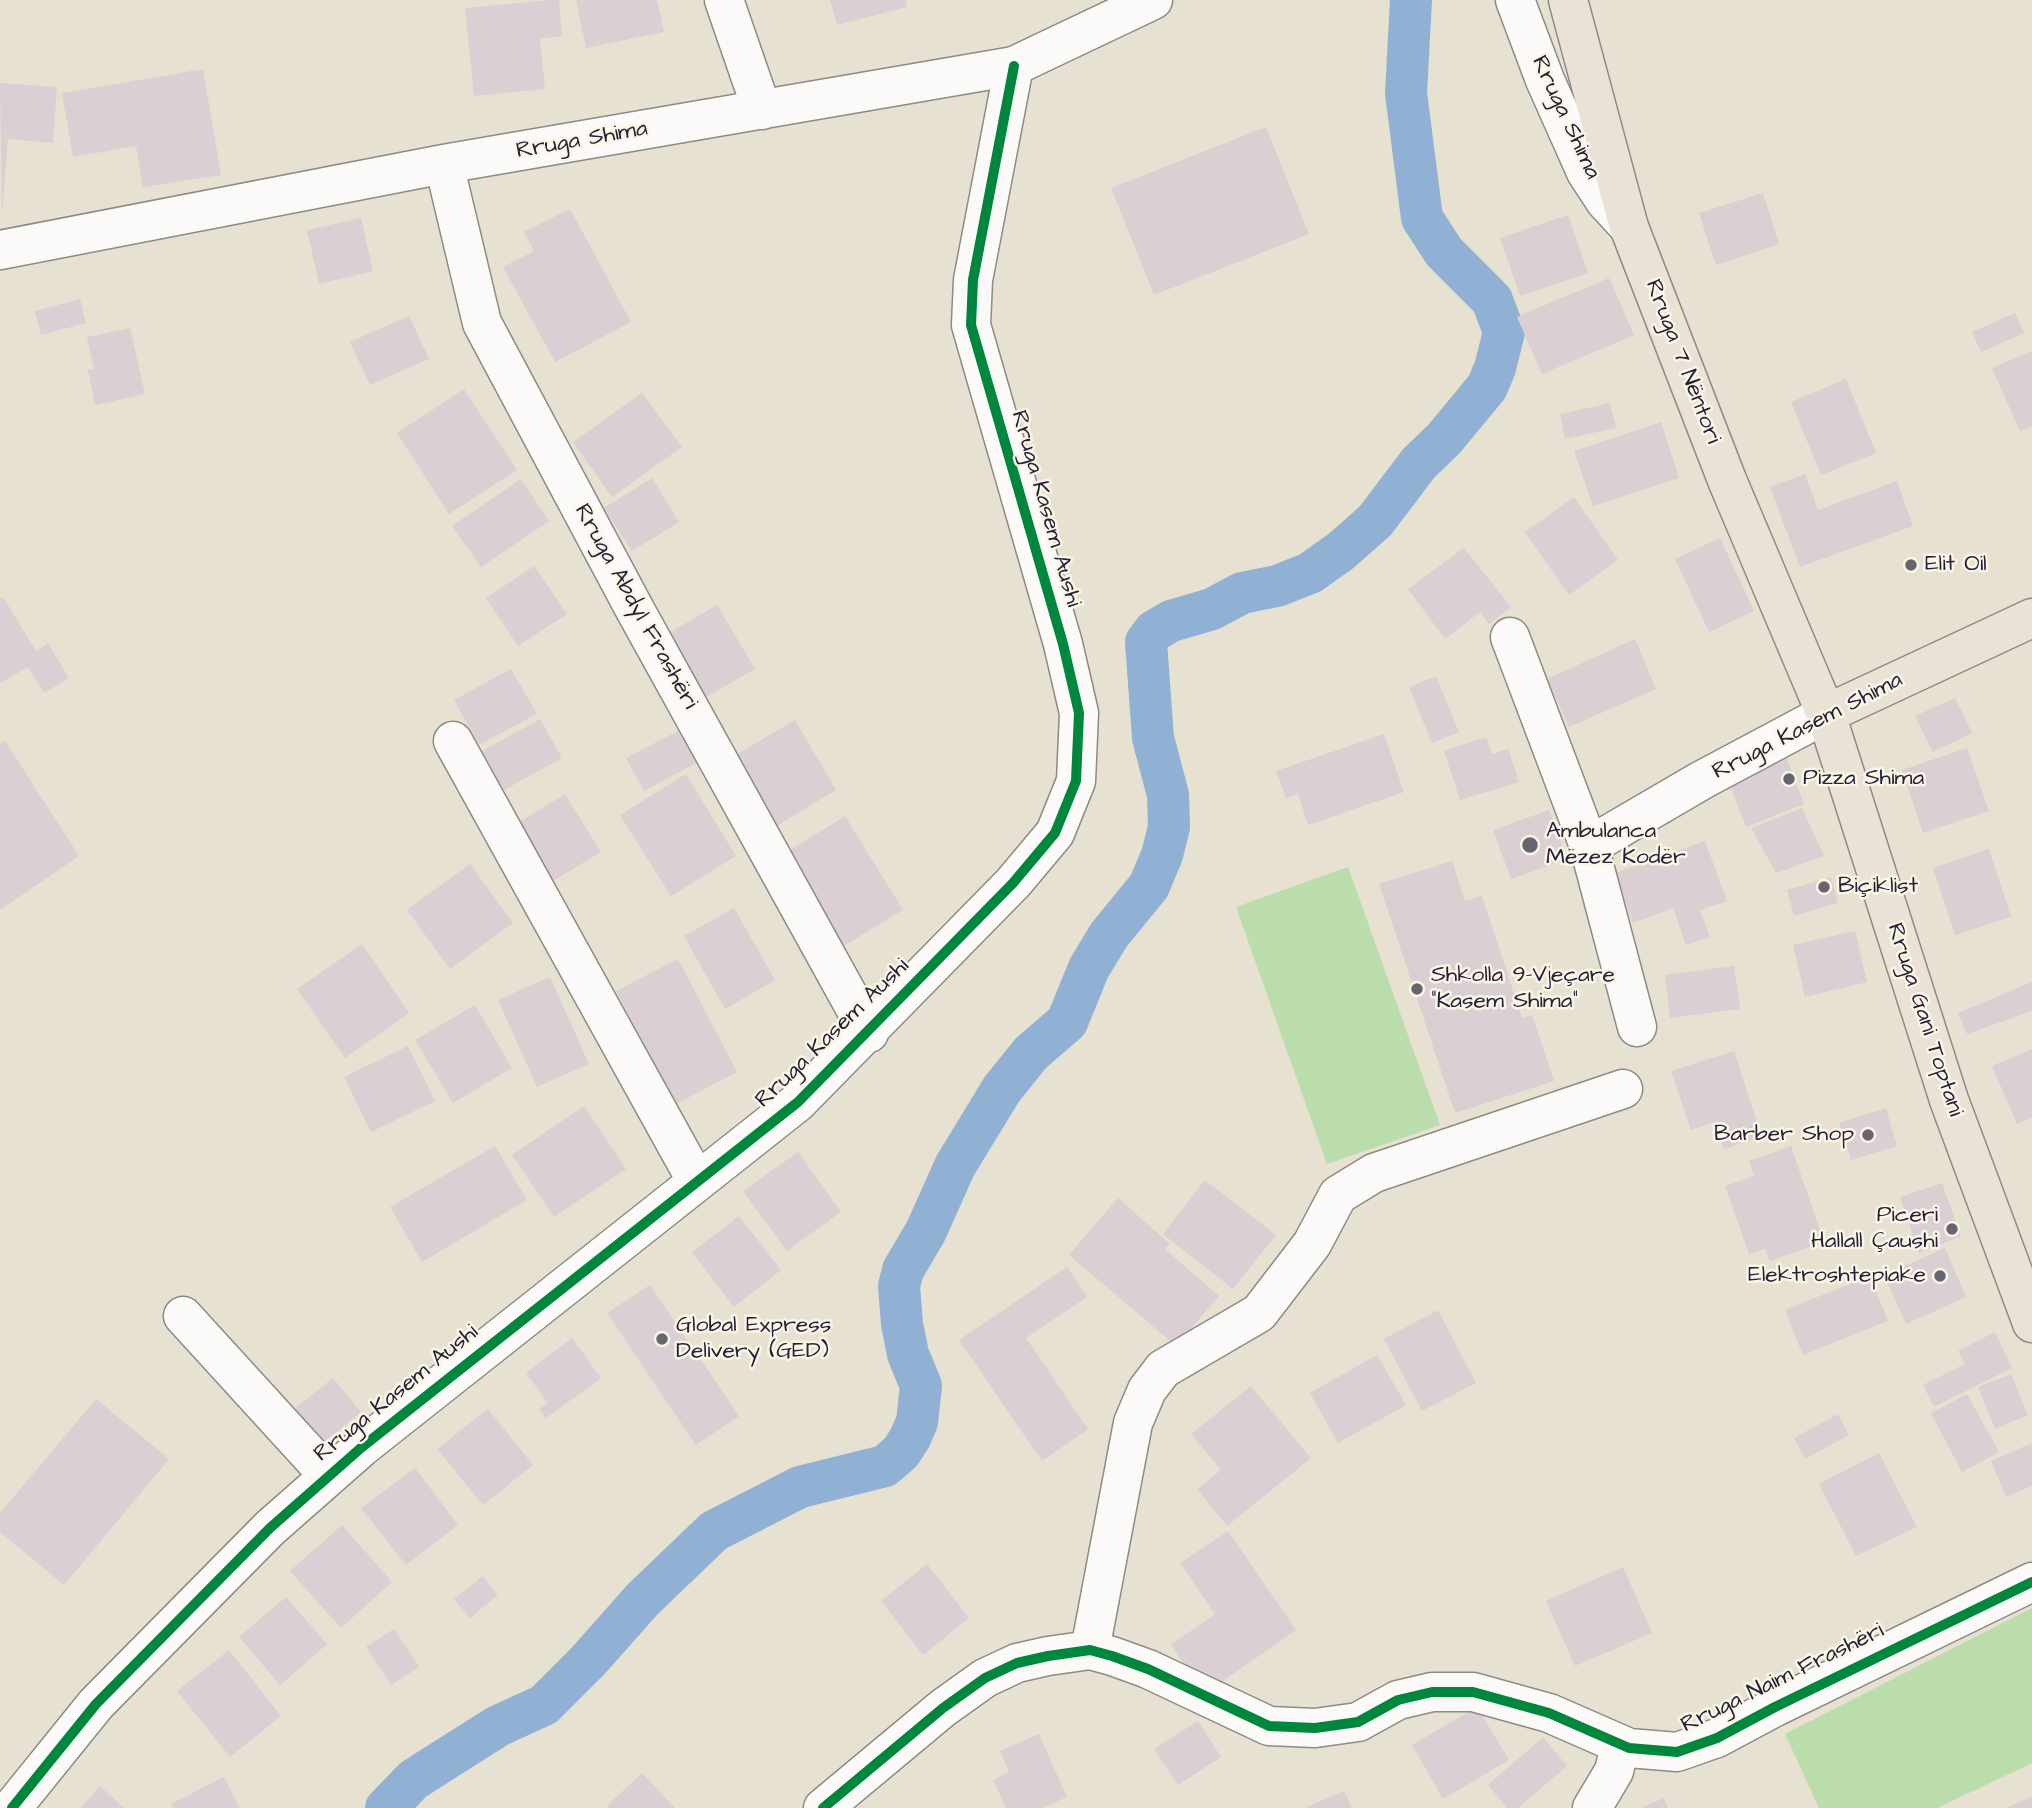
<!DOCTYPE html>
<meta charset="utf-8">
<style>
body{margin:0}
canvas{display:block;background:#e6e1d0}
</style>
<canvas width="2032" height="1808"></canvas>
<script>
const c = document.querySelector('canvas').getContext('2d');
c.lineJoin = 'round';
function fill(path, color) {
  c.fillStyle = color;
  c.fill(path, 'evenodd');
}
function shape(rows) {
  const path = new Path2D();
  for (const r of rows) {
    path.moveTo(r[0], r[1]);
    for (let i = 2; i < r.length; i += 2) path.lineTo(r[i], r[i + 1]);
  }
  return path;
}
function strokePath(path, color, width, dash) {
  c.strokeStyle = color;
  c.lineWidth = width;
  c.lineCap = dash ? 'butt' : 'round';
  c.setLineDash(dash || []);
  c.stroke(path);
}
function label(font, color, halo, rows, align = 'center') {
  c.font = font + ' "Architects Daughter",sans-serif';
  c.lineWidth = 5;
  c.setLineDash([]);
  c.textBaseline = 'middle';
  c.strokeStyle = halo;
  c.fillStyle = color;
  for (const [text, x, y, turn = 0] of rows) {
    c.save();
    c.translate(x, y);
    c.rotate((+turn || 0) * Math.PI / 180);
    c.textAlign = isNaN(turn) ? turn : align;
    if (halo) c.strokeText(text, 0, 0);
    c.fillText(text, 0, 0);
    c.restore();
  }
}
fill(shape([
 [1348,867,1440,1125,1327,1164,1236,907],
 [2032,1608,2032,1763,1937,1808,1819,1808,1785,1734]
]), '#bbdcab');
strokePath(shape([
 [386,1808,413,1780,430,1769,498,1726,544,1705,588,1661,643,1599,714,1531,800,1487,885,1466,901,1452,910,1438,917,1422,921,1386,908,1354,902,1324,899,1286,903,1270,926,1231,955,1166,1002,1089,1031,1053,1067,1022,1089,968,1109,935,1149,886,1162,855,1169,827,1168,795,1153,738,1146,642,1154,631,1171,621,1212,609,1242,593,1277,586,1310,573,1341,551,1375,521,1419,463,1444,439,1487,387,1495,368,1504,332,1492,300,1444,252,1422,218,1406,93,1411,0]
]), '#91b1d4', 42);
fill(shape([
 [550,0,559,0,562,36,540,39,545,89,474,96,465,8],
 [576,0,657,0,664,32,586,48],
 [830,0,905,0,907,7,837,25],
 [203,69,221,175,143,187,136,146,73,157,62,93],
 [0,83,57,87,53,143,8,139,2,215],
 [1266,127,1309,234,1154,295,1111,188],
 [1763,193,1779,244,1716,265,1699,213],
 [570,209,631,322,555,362,503,267,534,251,524,232],
 [1568,215,1588,273,1520,296,1500,238],
 [361,218,373,271,319,284,307,230],
 [1609,278,1634,335,1542,374,1517,317],
 [80,299,86,323,41,335,35,311],
 [2015,313,2024,333,1981,352,1972,332],
 [409,316,429,359,370,385,350,342],
 [130,328,145,394,95,405,88,370,94,369,87,337],
 [2032,351,2032,426,2020,431,1992,368],
 [1846,379,1876,453,1821,475,1791,402],
 [464,389,517,470,449,514,397,433],
 [642,393,682,447,612,497,573,442],
 [1610,403,1616,428,1565,439,1560,414],
 [1661,422,1679,478,1593,506,1574,451],
 [1805,474,1818,510,1897,481,1913,526,1800,567,1770,487],
 [652,478,679,522,632,551,604,508],
 [521,479,549,521,481,567,452,526],
 [1574,497,1618,560,1569,595,1525,532],
 [1720,538,1754,611,1709,632,1675,559],
 [1464,548,1511,607,1489,624,1480,612,1445,639,1408,589],
 [534,566,567,614,518,646,486,598],
 [3,597,36,651,48,643,69,678,44,693,28,667,0,683,0,599],
 [717,605,755,669,699,701,662,637],
 [1635,639,1656,689,1569,727,1547,679],
 [511,669,537,714,479,745,454,700],
 [1436,676,1459,732,1432,743,1409,687],
 [1955,698,1972,733,1933,752,1915,716],
 [540,719,562,758,504,790,482,751],
 [795,720,836,790,775,827,734,756],
 [678,731,696,763,644,791,626,758],
 [1384,734,1404,792,1308,825,1298,794,1286,798,1276,771],
 [1486,737,1492,754,1508,749,1519,782,1460,800,1444,751],
 [5,741,79,856,0,910,0,744],
 [1967,748,1989,811,1923,833,1902,770],
 [1786,756,1804,804,1746,827,1727,777],
 [686,774,736,856,671,896,620,815],
 [565,794,601,852,553,881,518,823],
 [1802,808,1824,856,1776,873,1751,828],
 [1549,810,1567,859,1511,879,1493,830],
 [845,816,903,910,842,947,784,854],
 [1705,841,1727,901,1700,910,1710,937,1686,945,1673,908,1633,923,1615,873],
 [1989,849,2011,917,1955,935,1933,868],
 [1452,861,1465,901,1482,896,1522,1018,1532,1015,1554,1081,1455,1113,1379,884],
 [470,864,513,923,450,969,407,910],
 [1831,877,1838,903,1794,916,1787,890],
 [734,908,775,980,725,1009,684,936],
 [1855,931,1867,982,1805,997,1793,945],
 [362,944,409,1013,345,1058,297,989],
 [678,959,737,1072,676,1104,616,991],
 [1734,966,1740,1009,1670,1018,1665,975],
 [550,977,589,1064,537,1087,498,1000],
 [2032,982,2032,1011,1967,1034,1958,1013],
 [475,1005,512,1068,453,1103,415,1040],
 [408,1046,435,1101,371,1132,344,1077],
 [2032,1049,2032,1117,2017,1124,1992,1066],
 [1734,1051,1762,1137,1724,1149,1715,1122,1691,1130,1671,1071],
 [584,1106,626,1169,554,1217,512,1155],
 [1886,1108,1897,1146,1851,1160,1839,1123],
 [495,1146,527,1200,422,1262,390,1207],
 [1791,1146,1824,1242,1770,1261,1765,1249,1749,1254,1725,1186,1754,1176,1749,1161],
 [798,1152,841,1212,787,1251,743,1191],
 [1205,1180,1276,1235,1233,1289,1163,1234],
 [1942,1183,1961,1236,1919,1253,1900,1197],
 [1118,1198,1170,1244,1165,1249,1219,1296,1176,1346,1069,1255],
 [739,1216,781,1270,734,1307,692,1252],
 [1945,1248,1966,1297,1906,1324,1884,1275],
 [1067,1267,1087,1297,1026,1338,1088,1429,1042,1461,959,1340],
 [1870,1276,1888,1321,1803,1355,1785,1310],
 [650,1285,739,1416,696,1445,607,1313],
 [1438,1310,1476,1383,1422,1411,1384,1339],
 [1995,1332,2012,1368,1934,1407,1923,1385,1965,1364,1958,1351],
 [572,1338,601,1378,546,1418,539,1409,548,1403,526,1373],
 [1377,1355,1406,1405,1338,1443,1310,1393],
 [2011,1374,2028,1415,1995,1429,1978,1387],
 [333,1378,361,1412,321,1445,293,1410],
 [1251,1386,1311,1458,1227,1526,1197,1489,1221,1470,1191,1434],
 [1967,1394,1999,1452,1962,1472,1931,1413],
 [96,1399,169,1459,64,1585,0,1532,0,1513],
 [488,1409,533,1465,483,1505,437,1449],
 [1838,1414,1849,1435,1805,1459,1794,1438],
 [2032,1443,2032,1486,2006,1497,1991,1461],
 [1879,1453,1917,1527,1856,1556,1819,1484],
 [415,1468,458,1525,406,1565,361,1508],
 [342,1525,392,1582,341,1628,290,1571],
 [1228,1531,1296,1630,1204,1694,1171,1645,1215,1614,1180,1563],
 [927,1564,969,1618,923,1655,881,1601],
 [1623,1567,1652,1633,1575,1666,1546,1601],
 [483,1576,498,1595,470,1618,454,1599],
 [286,1597,327,1644,280,1685,239,1637],
 [394,1629,419,1667,391,1685,366,1647],
 [229,1650,281,1716,230,1757,177,1691],
 [1477,1707,1509,1760,1443,1799,1412,1745],
 [1198,1721,1221,1757,1178,1785,1154,1749],
 [1039,1734,1067,1797,1042,1808,1006,1808,993,1780,1009,1772,1000,1751],
 [1543,1737,1567,1766,1518,1808,1507,1808,1488,1785],
 [642,1773,675,1808,608,1808,607,1806],
 [224,1777,240,1808,173,1808,171,1804],
 [100,1786,124,1808,81,1808],
 [1344,1791,1352,1808,1305,1808],
 [2032,1797,2032,1808,2005,1808],
 [1664,1798,1668,1808,1641,1808]
]), '#dacfd2');
const minor = shape([
 [724,0,762,110],
 [1515,0,1545,80,1586,172,1605,201,1629,227],
 [444,164,482,323,634,608,869,1033],
 [0,250,444,164,1014,66,1153,0],
 [1510,637,1589,846,1637,1027],
 [453,741,696,1180],
 [1589,846,1702,780,1826,714],
 [183,1316,329,1476],
 [1090,1650,1133,1423,1147,1390,1163,1369,1259,1313,1312,1244,1338,1195,1374,1173,1623,1089],
 [12,1808,96,1704,270,1528,362,1447,798,1102,1013,883,1055,833,1076,781,1079,713,1063,644,971,325,973,280,1014,66],
 [823,1808,943,1708,985,1678,1017,1663,1048,1656,1090,1650,1112,1656,1148,1669,1269,1726,1315,1728,1358,1722,1398,1700,1432,1692,1473,1692,1549,1713,1629,1748,1677,1752,1717,1738,1775,1707,2032,1582],
 [1592,1808,1614,1771,1620,1745]
]);
const major = shape([
 [1568,0,1629,227,1727,480,1826,714,1949,1100,2032,1323],
 [1826,714,2032,618]
]);
strokePath(minor, '#8d8b86', 41);
strokePath(major, '#8d8b86', 41);
strokePath(minor, '#fbfaf8', 38);
strokePath(major, '#eae2d6', 38);
strokePath(shape([
 [12,1808,96,1704,270,1528,362,1447,798,1102,1013,883,1055,833,1076,781,1079,713,1063,644,971,325,973,280,1014,66],
 [823,1808,943,1708,985,1678,1017,1663,1048,1656,1090,1650,1112,1656,1148,1669,1269,1726,1315,1728,1358,1722,1398,1700,1432,1692,1473,1692,1549,1713,1629,1748,1677,1752,1717,1738,1775,1707,2032,1582]
]), '#00873e', 10);
for (const [x, y, r, color] of [
 [1911,565,7,"#67656f"],
 [1789,779,7,"#67656f"],
 [1530,845,9,"#67656f"],
 [1824,887,7,"#67656f"],
 [1417,989,7,"#67656f"],
 [1868,1135,7,"#67656f"],
 [1952,1229,7,"#67656f"],
 [1940,1276,7,"#67656f"],
 [662,1339,7,"#67656f"]
]) {
  const dot = new Path2D();
  dot.arc(x, y, r, 0, 2 * Math.PI);
  c.fillStyle = color;
  c.fill(dot);
  strokePath(dot, '#fcf5e5', 2.5);
}
label('23px', '#22223b', '#fcf5e5', [
 ["Rruga Shima",1565,118,65],
 ["Rruga Shima",582,141,-10],
 ["Rruga 7 Nëntori",1682,362,69],
 ["Rruga Kasem Aushi",1045,509,74],
 ["Rruga Abdyl Frashëri",635,607,61],
 ["Rruga Kasem Shima",1808,727,-27],
 ["Rruga Gani Toptani",1924,1020,72],
 ["Rruga Kasem Aushi",833,1034,-44],
 ["Rruga Kasem Aushi",397,1394,-39],
 ["Rruga Naim Frashëri",1783,1679,-26]
]);
label('23px', '#22223b', '#fcf5e5', [
 ["Elit Oil",1925,565],
 ["Pizza Shima",1803,779],
 ["Ambulanca",1546,832],
 ["Mëzez Kodër",1546,858],
 ["Biçiklist",1838,887],
 ["Shkolla 9-Vjeçare",1431,976],
 ["\"Kasem Shima\"",1431,1002],
 ["Barber Shop",1854,1135,"right"],
 ["Piceri",1938,1216,"right"],
 ["Hallall Çaushi",1938,1242,"right"],
 ["Elektroshtepiake",1926,1276,"right"],
 ["Global Express",676,1326],
 ["Delivery (GED)",676,1352]
], 'left');
</script>
